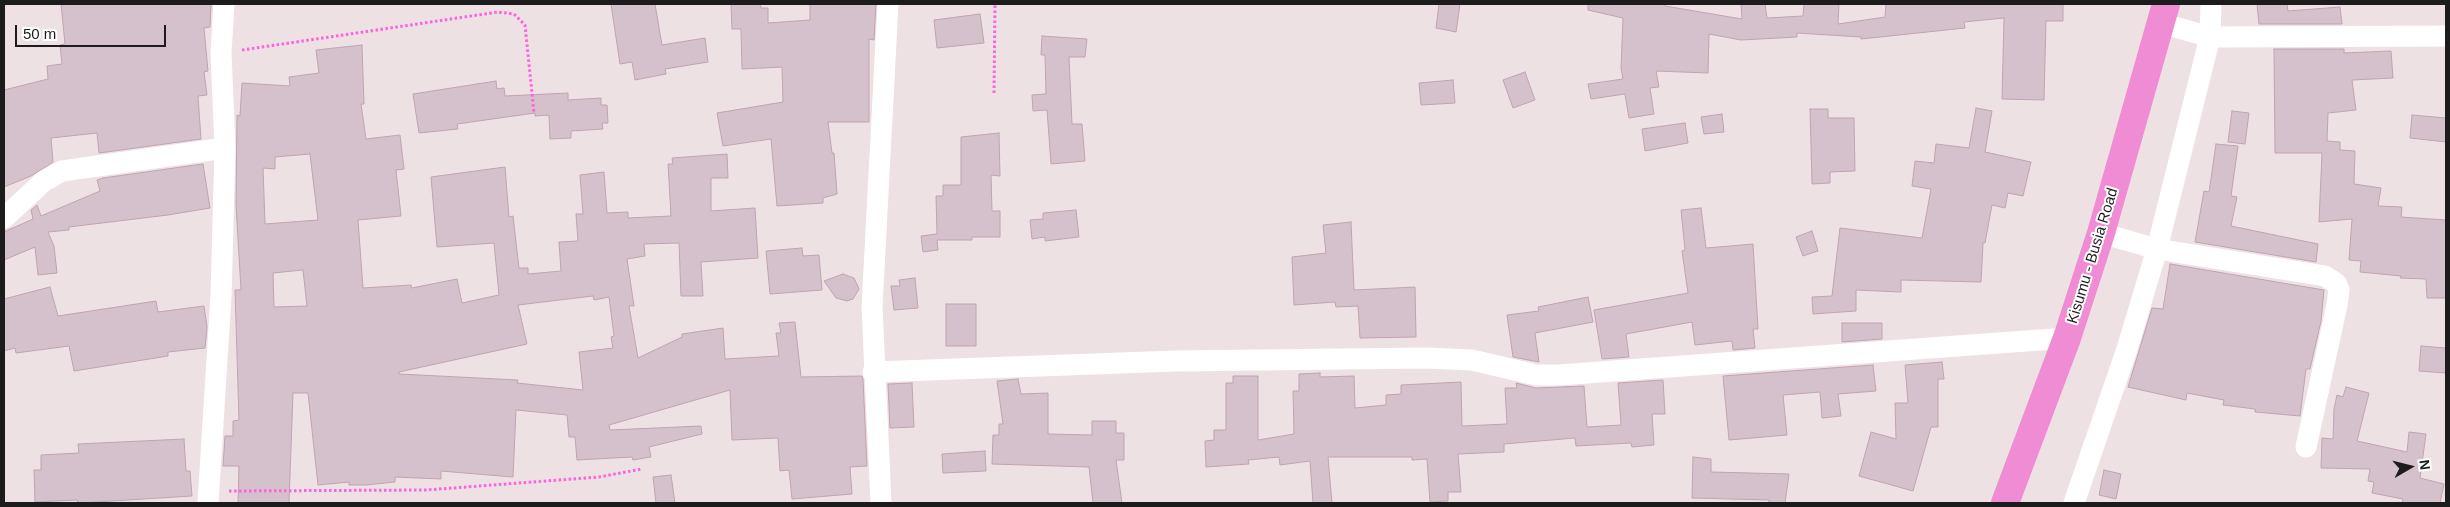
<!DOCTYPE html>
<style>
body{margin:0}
#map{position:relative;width:2450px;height:507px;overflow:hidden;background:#eee1e4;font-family:Arial,sans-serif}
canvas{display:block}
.frame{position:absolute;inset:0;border:5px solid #1c1c1c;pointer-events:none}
.north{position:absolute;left:2385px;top:442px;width:50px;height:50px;-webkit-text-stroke:4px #fff;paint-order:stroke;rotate:82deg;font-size:14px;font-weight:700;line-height:20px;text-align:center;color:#1c1c1c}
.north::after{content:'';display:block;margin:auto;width:18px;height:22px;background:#1c1c1c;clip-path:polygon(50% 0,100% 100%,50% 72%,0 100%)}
.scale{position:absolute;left:15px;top:25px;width:151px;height:22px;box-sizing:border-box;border:2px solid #1c1c1c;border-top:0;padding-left:6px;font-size:15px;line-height:18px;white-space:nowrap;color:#1c1c1c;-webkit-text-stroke:4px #fff;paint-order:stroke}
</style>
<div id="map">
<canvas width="2450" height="507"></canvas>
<div class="frame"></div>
<div class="north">N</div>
<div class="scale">50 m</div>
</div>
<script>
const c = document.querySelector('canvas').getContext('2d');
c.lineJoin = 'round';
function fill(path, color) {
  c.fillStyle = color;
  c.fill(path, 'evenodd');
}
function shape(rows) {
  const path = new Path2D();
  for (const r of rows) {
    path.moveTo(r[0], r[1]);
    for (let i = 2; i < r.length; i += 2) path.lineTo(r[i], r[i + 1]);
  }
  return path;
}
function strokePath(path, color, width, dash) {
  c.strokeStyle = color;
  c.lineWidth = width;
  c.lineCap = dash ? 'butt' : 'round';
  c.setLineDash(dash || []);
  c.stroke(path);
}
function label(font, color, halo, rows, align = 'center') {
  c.font = font + ' Arial,sans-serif';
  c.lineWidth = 4;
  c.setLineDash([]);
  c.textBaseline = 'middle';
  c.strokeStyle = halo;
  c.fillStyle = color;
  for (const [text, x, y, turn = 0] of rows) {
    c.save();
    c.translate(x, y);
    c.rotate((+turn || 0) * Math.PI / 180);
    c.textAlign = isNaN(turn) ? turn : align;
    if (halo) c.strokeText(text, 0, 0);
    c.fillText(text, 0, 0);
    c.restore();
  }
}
const building = shape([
 [61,4,211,4,210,27,204,28,208,71,204,72,207,95,198,96,201,139,99,153,97,133,51,138,53,162,31,176,4,187,4,90,48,79,47,66,62,64,60,45,65,44,61,4],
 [611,4,655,4,662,45,705,38,708,62,665,69,666,74,635,80,632,62,620,64,611,4],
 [731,4,760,4,761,8,768,8,768,23,810,20,810,4,876,4,874,40,869,39,869,122,828,122,832,153,834,153,837,194,823,198,823,203,777,206,771,139,723,146,717,113,783,102,782,67,742,69,741,29,732,29,731,4],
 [1439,4,1460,4,1456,32,1436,28,1439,4],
 [1588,4,1665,4,1665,6,1742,19,1741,4,1765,4,1767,18,1803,16,1804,4,1839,4,1838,24,1885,17,1886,4,2063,4,2063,21,2046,21,2044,100,2002,99,2004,18,1964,22,1965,28,1861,39,1861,37,1797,33,1797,37,1741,40,1709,34,1708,73,1656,71,1659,87,1650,88,1654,114,1629,118,1625,94,1591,99,1588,84,1623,79,1621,68,1623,18,1588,10,1588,4],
 [2257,4,2287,4,2288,11,2340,7,2342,24,2259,24,2257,4],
 [980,14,984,43,937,48,934,20,980,14],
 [1042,36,1087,39,1085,57,1069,57,1072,124,1082,124,1085,161,1051,164,1047,110,1033,111,1032,95,1046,94,1045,55,1041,55,1042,36],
 [362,45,364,104,361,104,366,139,400,135,404,169,396,170,401,216,358,220,363,288,411,285,412,288,457,279,462,303,499,295,494,243,437,247,431,177,505,167,509,217,513,216,519,268,528,268,528,274,561,271,559,242,578,241,576,214,583,214,580,175,604,172,607,213,628,212,628,218,671,216,668,164,673,164,672,158,727,154,728,178,711,178,711,211,755,208,758,258,701,262,703,296,681,296,679,243,644,244,645,256,627,259,634,306,629,306,638,358,682,337,682,334,723,328,725,359,779,356,776,333,781,333,779,323,795,322,801,377,862,376,863,379,867,466,850,467,852,494,792,499,789,470,780,471,778,438,732,440,730,390,609,425,610,430,701,426,702,434,649,447,651,457,633,460,632,457,577,460,575,437,569,437,567,415,516,410,513,477,441,471,441,479,395,477,395,482,366,485,349,485,349,482,318,485,308,393,293,393,289,503,238,503,239,466,223,466,225,436,233,436,233,421,239,420,235,290,241,290,236,204,237,115,240,116,242,83,290,86,289,77,319,73,316,50,362,45],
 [310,154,318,220,265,224,263,168,275,169,275,157,310,154],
 [303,270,307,306,274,307,273,273,303,270],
 [593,296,594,300,609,297,614,336,611,337,613,348,579,352,583,390,517,383,518,380,399,374,399,372,527,344,518,305,593,296],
 [2274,49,2344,49,2344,53,2391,51,2393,78,2352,80,2356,110,2328,113,2327,141,2340,142,2340,150,2355,151,2354,184,2381,188,2378,206,2402,207,2401,217,2446,220,2446,298,2427,298,2426,279,2400,278,2401,276,2360,272,2361,261,2349,260,2352,219,2319,222,2322,153,2275,153,2274,49],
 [1525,72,1535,100,1513,108,1503,80,1525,72],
 [1453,80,1455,103,1421,105,1419,83,1453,80],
 [496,81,497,89,504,88,505,96,568,93,568,100,601,98,601,105,607,105,608,123,602,123,603,129,571,131,571,138,550,139,549,115,535,116,535,113,457,124,458,129,419,133,413,94,496,81],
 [1976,108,1992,111,1985,152,2031,162,2023,196,2008,193,2005,208,1992,205,1985,243,1983,243,1981,282,1901,280,1901,292,1856,290,1856,311,1813,314,1812,297,1832,296,1840,228,1922,238,1931,189,1912,186,1915,161,1934,163,1936,144,1969,148,1976,108],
 [1810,109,1828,109,1828,118,1854,118,1855,171,1830,172,1830,183,1812,184,1810,109],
 [2232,111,2249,113,2245,144,2228,142,2232,111],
 [1722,114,1724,132,1704,134,1701,117,1722,114],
 [2412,115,2446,118,2446,142,2410,138,2412,115],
 [1685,123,1688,143,1645,151,1642,129,1685,123],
 [999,133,1000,176,991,175,992,211,1000,211,1000,237,972,237,972,240,937,240,938,250,923,252,921,236,937,234,936,196,943,196,943,185,961,185,961,137,999,133],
 [2216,144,2238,146,2231,196,2237,197,2231,226,2318,244,2316,262,2195,242,2204,191,2209,192,2216,144],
 [203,164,210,208,168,215,69,227,69,230,48,232,54,246,57,273,38,275,35,247,4,260,4,232,33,219,31,210,37,205,41,216,100,191,97,180,103,178,203,164],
 [1701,208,1706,248,1753,244,1758,329,1753,329,1755,348,1733,350,1732,341,1695,345,1692,322,1626,334,1629,357,1602,359,1594,310,1688,293,1682,251,1685,250,1681,210,1701,208],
 [1076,210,1079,237,1045,241,1045,237,1032,239,1030,220,1043,219,1043,213,1076,210],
 [1351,222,1354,290,1415,287,1416,337,1360,338,1358,306,1336,307,1335,302,1294,305,1292,257,1326,253,1323,225,1351,222],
 [1812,231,1818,251,1803,256,1796,237,1812,231],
 [802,248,803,256,819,255,822,290,770,294,766,251,802,248],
 [2170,264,2324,290,2321,321,2310,369,2306,369,2300,416,2255,412,2255,409,2223,405,2224,400,2187,393,2186,400,2128,387,2152,308,2163,309,2170,264],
 [843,274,854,278,859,289,853,299,847,301,836,298,824,281,843,274],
 [915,278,918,308,894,310,891,286,900,286,899,280,915,278],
 [50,287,58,316,156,301,158,312,204,306,207,327,205,348,168,352,168,356,74,371,69,346,16,353,15,348,4,351,4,299,50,287],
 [1588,297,1593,322,1535,333,1539,362,1513,357,1507,315,1539,311,1538,307,1588,297],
 [946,304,976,304,976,346,946,346,946,304],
 [1842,323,1882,323,1882,339,1842,342,1842,323],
 [2421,346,2446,348,2446,373,2419,371,2421,346],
 [1942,362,1944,379,1938,379,1938,427,1931,427,1913,491,1859,476,1871,432,1896,439,1895,403,1908,403,1905,365,1942,362],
 [1873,365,1876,391,1838,394,1841,416,1822,418,1820,392,1783,395,1787,435,1729,440,1723,376,1873,365],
 [1320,373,1320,377,1354,376,1355,408,1386,405,1386,395,1401,394,1401,385,1461,382,1462,426,1507,424,1505,388,1517,388,1516,383,1536,388,1584,386,1587,427,1621,425,1618,383,1663,380,1665,414,1652,414,1654,445,1632,447,1631,443,1576,446,1575,438,1504,444,1504,452,1458,454,1461,492,1448,492,1448,501,1430,502,1427,459,1412,460,1412,457,1328,457,1332,503,1313,503,1310,461,1280,465,1279,457,1248,460,1249,464,1206,467,1205,441,1214,440,1214,430,1226,430,1226,383,1233,383,1233,376,1258,376,1258,440,1294,434,1293,391,1299,391,1299,374,1320,373],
 [1018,379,1021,394,1048,393,1048,434,1092,435,1092,421,1116,421,1116,433,1124,433,1124,460,1116,460,1122,503,1093,503,1089,467,992,464,993,435,999,435,999,424,1003,424,997,381,1018,379],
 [912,383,914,427,890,428,888,384,912,383],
 [2346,387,2369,393,2357,441,2407,452,2409,432,2426,434,2420,478,2444,484,2440,503,2402,503,2403,499,2372,493,2374,482,2368,481,2370,469,2321,468,2322,438,2333,439,2334,409,2337,395,2343,397,2346,387],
 [184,439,186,471,190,471,192,496,80,503,78,503,77,500,35,502,34,470,41,470,41,455,79,453,78,444,184,439],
 [985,451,986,471,943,473,942,454,985,451],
 [1693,457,1711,459,1711,472,1789,474,1785,503,1769,503,1769,500,1692,498,1693,457],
 [2104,470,2121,474,2116,499,2099,495,2104,470],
 [671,475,675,503,656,503,653,477,671,475]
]);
fill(building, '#d5c1cb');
strokePath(building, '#c1a2b1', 1);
strokePath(shape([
 [242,50,498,12,514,14,525,25,534,113],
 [994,93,995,4],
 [229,491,426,490,599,477,642,469]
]), '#ff61e1', 3, [2.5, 2.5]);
strokePath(shape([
 [2161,23,2210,37,2446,36],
 [4,218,44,181,62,171,225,148],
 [2101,233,2157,249,2325,276,2336,283,2339,290,2337,305,2306,447],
 [873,372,1176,361,1426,358,1472,360,1536,375,1559,375,2067,338],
 [208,503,221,296,225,148,221,53,224,4],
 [881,503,872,307,888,4],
 [2074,503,2127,349,2157,249,2210,37,2211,4]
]), '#fff', 21);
strokePath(shape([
 [2005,503,2067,338,2101,233,2166,4]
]), '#f08cd3', 28);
label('15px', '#1c1c1c', '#fff', [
 ["Kisumu - Busia Road",2093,256,-73]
]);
</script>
